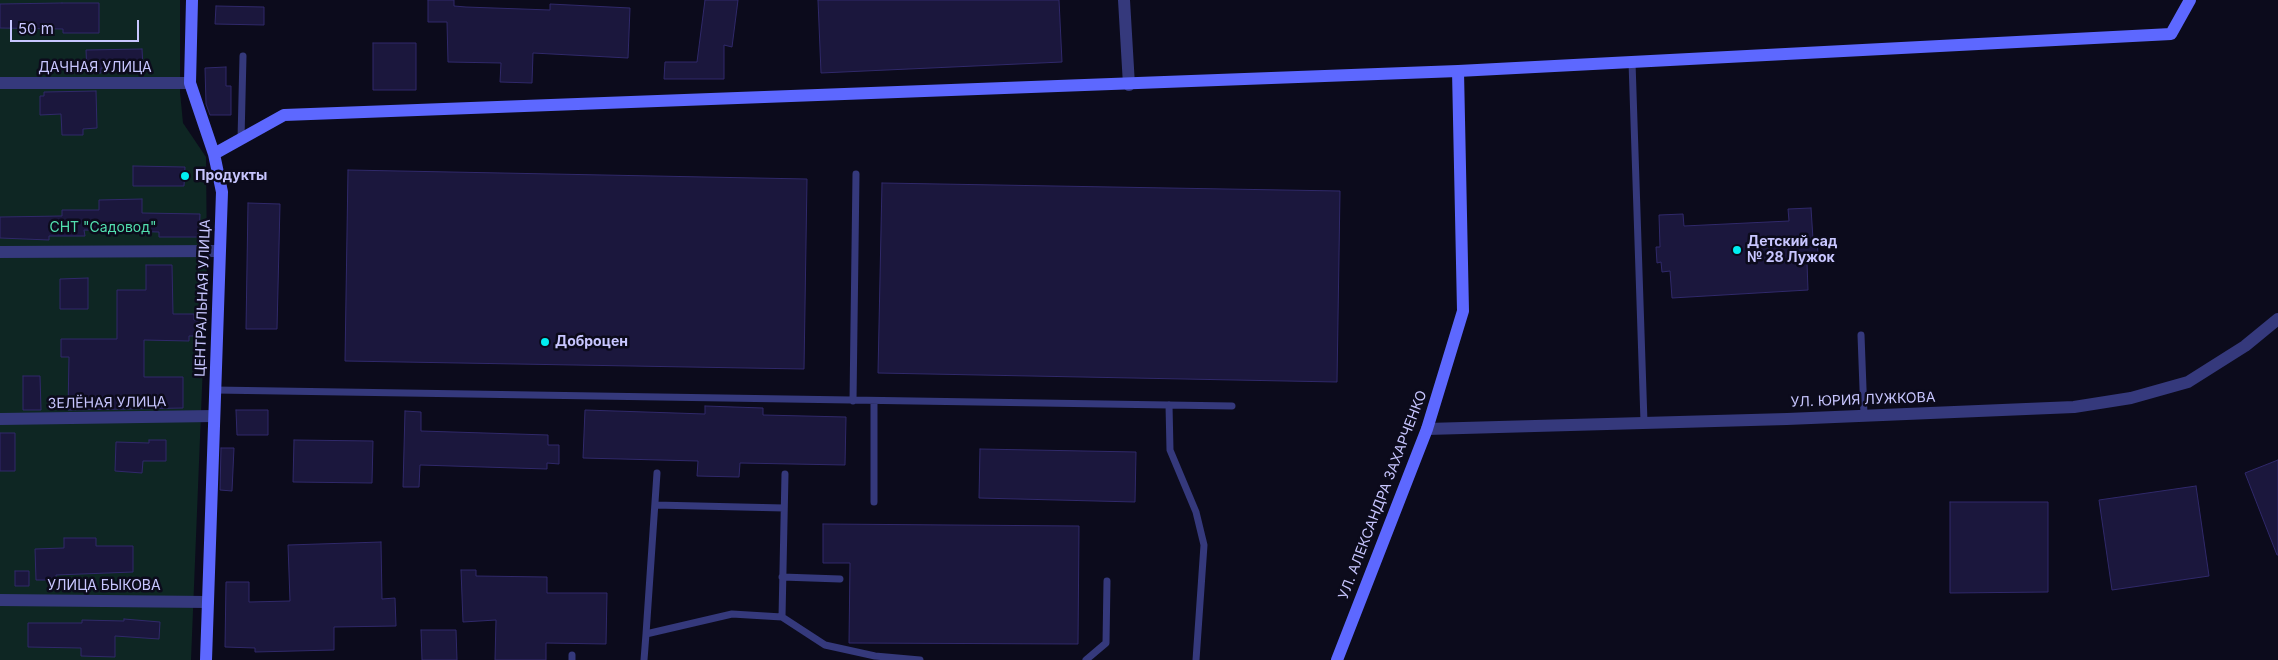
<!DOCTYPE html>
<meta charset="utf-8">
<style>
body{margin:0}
#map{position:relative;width:2278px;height:660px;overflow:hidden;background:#0c0b1c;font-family:Inter,sans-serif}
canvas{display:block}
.scale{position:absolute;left:10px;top:20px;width:129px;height:22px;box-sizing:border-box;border:2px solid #c8c6ff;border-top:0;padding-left:6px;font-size:15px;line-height:18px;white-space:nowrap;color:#c8c6ff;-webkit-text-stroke:4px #0c0b1c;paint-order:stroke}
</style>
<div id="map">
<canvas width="2278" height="660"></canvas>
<div class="scale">50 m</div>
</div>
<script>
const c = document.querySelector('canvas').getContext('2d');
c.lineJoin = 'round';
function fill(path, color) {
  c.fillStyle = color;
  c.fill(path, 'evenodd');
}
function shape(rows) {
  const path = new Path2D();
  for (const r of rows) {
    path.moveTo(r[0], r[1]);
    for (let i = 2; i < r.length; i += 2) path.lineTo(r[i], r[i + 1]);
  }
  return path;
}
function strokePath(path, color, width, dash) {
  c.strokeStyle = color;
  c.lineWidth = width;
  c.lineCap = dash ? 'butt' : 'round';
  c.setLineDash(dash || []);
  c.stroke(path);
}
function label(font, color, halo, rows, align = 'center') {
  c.font = font + ' Inter,sans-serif';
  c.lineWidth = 5;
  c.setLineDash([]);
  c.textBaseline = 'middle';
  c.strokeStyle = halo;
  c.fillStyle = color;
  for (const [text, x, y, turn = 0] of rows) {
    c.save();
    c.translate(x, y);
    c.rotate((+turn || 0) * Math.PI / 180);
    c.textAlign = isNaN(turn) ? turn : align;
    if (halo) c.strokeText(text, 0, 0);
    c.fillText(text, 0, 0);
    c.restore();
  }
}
fill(shape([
 [0,0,180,0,180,92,183,123,206,157,207,265,191,660,0,660]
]), '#0e2623');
const building = shape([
 [428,0,454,0,454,6,466,7,550,10,550,4,630,8,628,58,533,53,532,83,500,82,501,63,448,62,447,22,428,22,428,0],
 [705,0,738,0,732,47,724,45,724,79,664,79,665,62,697,62,705,0],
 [818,0,1059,0,1062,62,821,73,818,0],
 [62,3,99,3,99,33,63,33,63,29,0,28,0,4,62,3],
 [216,6,264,7,264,25,215,24,216,6],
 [373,43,416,43,416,90,373,90,373,43],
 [142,49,143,67,101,68,101,73,87,73,86,50,142,49],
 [226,67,226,86,231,86,231,115,210,115,206,104,205,68,226,67],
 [96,91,97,128,83,129,83,135,62,135,61,114,40,115,40,96,44,96,44,92,96,91],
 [133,166,185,167,184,186,133,186,133,166],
 [348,170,807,179,804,369,345,361,348,170],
 [882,183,1340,191,1337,382,878,373,882,183],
 [142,199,142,213,200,214,199,237,159,237,159,232,84,230,85,236,49,236,49,240,0,238,0,217,62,216,62,210,99,210,99,200,142,199],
 [248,203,280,204,277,329,246,329,248,203],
 [1811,208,1813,239,1817,238,1818,254,1814,254,1814,262,1807,263,1808,290,1672,298,1670,271,1662,272,1661,262,1657,263,1656,247,1660,247,1659,215,1683,214,1684,226,1789,221,1788,209,1811,208],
 [146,265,172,265,173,314,194,314,194,320,202,320,202,336,189,336,189,341,144,340,144,377,183,377,183,408,68,410,69,357,61,357,61,339,117,339,117,290,146,290,146,265],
 [88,278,88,309,60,309,60,279,88,278],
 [23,376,40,376,41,410,23,410,23,376],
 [705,406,763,408,763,415,846,417,845,465,740,463,739,477,697,476,698,461,583,458,585,410,705,414,705,406],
 [236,410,268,410,268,435,237,435,236,410],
 [405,411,421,412,421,431,548,435,548,445,559,445,559,464,547,463,547,469,420,465,419,487,403,487,405,411],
 [0,433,15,433,15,471,0,471,0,433],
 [149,440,166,440,166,461,143,461,142,473,115,471,116,442,149,443,149,440],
 [294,440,373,441,372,483,293,482,294,440],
 [221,448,234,448,232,491,220,490,221,448],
 [980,449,1136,452,1135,502,979,498,980,449],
 [2278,460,2278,555,2277,555,2245,473,2278,460],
 [2196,486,2209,576,2112,590,2099,500,2196,486],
 [1950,502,2048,502,2048,592,1950,593,1950,502],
 [823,524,1079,526,1078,644,849,643,850,563,823,563,823,524],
 [64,538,96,538,96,546,133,546,133,572,56,575,56,580,36,580,35,549,64,548,64,538],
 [381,542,382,599,395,598,396,626,334,627,334,650,255,652,255,648,225,647,226,582,249,582,249,602,290,601,288,545,381,542],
 [461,570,476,570,476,576,547,577,547,593,607,593,606,644,546,643,546,660,495,660,496,620,463,622,461,570],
 [15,571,29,571,29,586,15,586,15,571],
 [124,619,160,622,159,639,115,636,115,657,81,656,81,648,28,647,28,623,82,623,82,620,124,621,124,619],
 [421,630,456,630,457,660,422,660,421,630]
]);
fill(building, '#1b173d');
strokePath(building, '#30296a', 1);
strokePath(shape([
 [1632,62,1644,422],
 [241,139,243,56],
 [1861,335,1864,415],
 [215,390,1232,406],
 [853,401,856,174],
 [874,401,874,502],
 [1169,405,1170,450,1196,512,1204,545,1196,660],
 [655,505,784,508],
 [782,577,840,579],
 [782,617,785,474],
 [646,634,657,473],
 [572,660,572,655],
 [644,660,646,634,732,614,782,617,825,645,875,656,920,660],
 [1086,660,1106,643,1107,581]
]), '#35397c', 7);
strokePath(shape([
 [1124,0,1129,85],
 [0,83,190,83],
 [0,252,219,251],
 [0,419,214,416],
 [1427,429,1787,419,2074,407,2131,398,2188,382,2245,346,2278,319],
 [0,600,208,602]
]), '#35397c', 12);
strokePath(shape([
 [192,0,190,83,214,154,222,192,206,660],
 [214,154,284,115,1458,71,2171,34,2190,0],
 [1337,660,1427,429,1463,311,1458,71]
]), '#5d68ff', 12);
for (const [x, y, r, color] of [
 [185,176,5,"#00eff1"],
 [1737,250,5,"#00eff1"],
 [545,342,5,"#00eff1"]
]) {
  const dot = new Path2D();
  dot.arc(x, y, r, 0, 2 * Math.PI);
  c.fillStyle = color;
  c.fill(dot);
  strokePath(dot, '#0c0b1c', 2);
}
label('14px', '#c8c6ff', '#0c0b1c', [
 ["ДАЧНАЯ УЛИЦА",95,68],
 ["ЦЕНТРАЛЬНАЯ УЛИЦА",203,298,-88],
 ["УЛ. ЮРИЯ ЛУЖКОВА",1863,400,-2],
 ["ЗЕЛЁНАЯ УЛИЦА",107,403,-1],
 ["УЛ. АЛЕКСАНДРА ЗАХАРЧЕНКО",1383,495,-69],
 ["УЛИЦА БЫКОВА",104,586]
]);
label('bold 14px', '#c8c6ff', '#0c0b1c', [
 ["Продукты",195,176],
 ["Детский сад",1747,242],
 ["№ 28 Лужок",1747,258],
 ["Доброцен",555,342]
], 'left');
label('14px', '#52dfaf', '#0c0b1c', [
 ["СНТ \"Садовод\"",103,228]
]);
</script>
